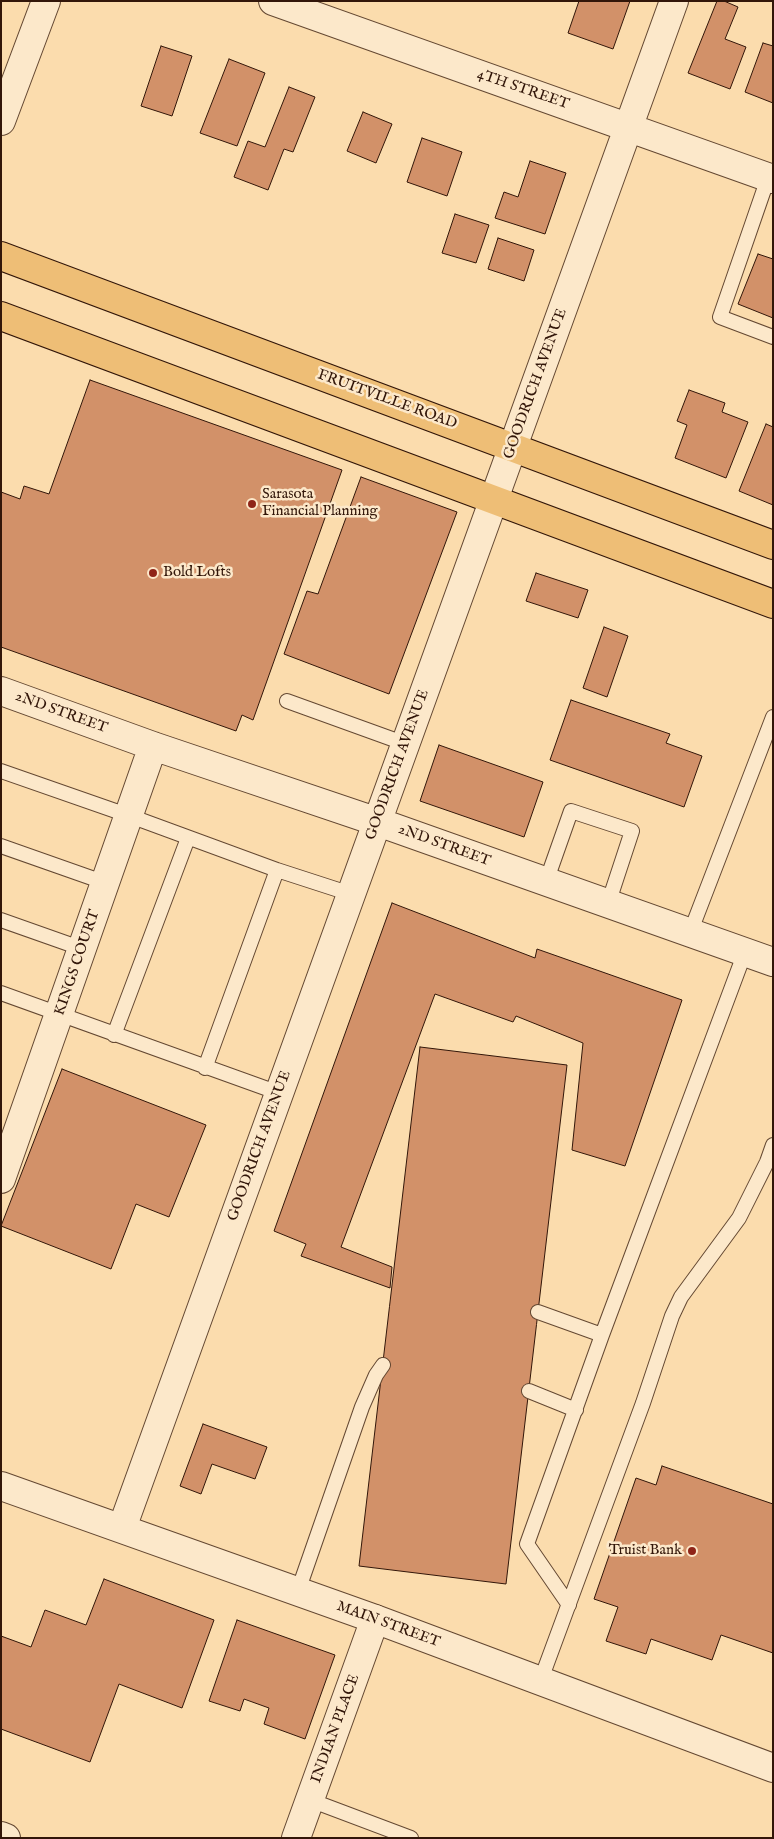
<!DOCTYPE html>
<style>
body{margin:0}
#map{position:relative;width:774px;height:1839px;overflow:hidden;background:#fbdcad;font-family:"IM FELL English",serif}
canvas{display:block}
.frame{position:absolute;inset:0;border:2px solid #321609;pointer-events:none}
</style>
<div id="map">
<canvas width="774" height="1839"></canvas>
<div class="frame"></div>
</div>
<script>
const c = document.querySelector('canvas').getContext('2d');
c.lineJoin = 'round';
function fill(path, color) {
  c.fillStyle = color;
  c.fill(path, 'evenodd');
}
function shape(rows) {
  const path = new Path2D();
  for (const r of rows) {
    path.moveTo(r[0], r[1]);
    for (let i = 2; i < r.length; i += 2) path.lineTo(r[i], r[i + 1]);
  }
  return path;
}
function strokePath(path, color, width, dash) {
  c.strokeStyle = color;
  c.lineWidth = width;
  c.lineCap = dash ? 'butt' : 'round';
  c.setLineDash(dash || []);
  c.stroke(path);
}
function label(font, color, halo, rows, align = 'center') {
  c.font = font + ' "IM FELL English",serif';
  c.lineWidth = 5;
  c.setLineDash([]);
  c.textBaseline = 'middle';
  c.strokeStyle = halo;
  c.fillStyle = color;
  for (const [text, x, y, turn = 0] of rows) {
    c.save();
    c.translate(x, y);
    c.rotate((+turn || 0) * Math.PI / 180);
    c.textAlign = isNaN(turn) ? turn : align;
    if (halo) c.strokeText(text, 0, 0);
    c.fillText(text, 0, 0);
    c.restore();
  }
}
const building = shape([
 [579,1,630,1,613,49,568,33,579,1],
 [717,1,724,1,738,7,725,39,746,47,730,89,688,73,717,1],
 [763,43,773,46,773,103,745,92,763,43],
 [161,46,192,56,172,116,141,106,161,46],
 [229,59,265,73,237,146,200,133,229,59],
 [289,87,315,97,293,152,284,149,268,190,234,177,248,141,265,147,289,87],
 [363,112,392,124,376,163,347,151,363,112],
 [422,138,462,152,447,196,407,182,422,138],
 [530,161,566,173,545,234,495,218,504,192,518,197,530,161],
 [455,214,489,225,476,263,442,253,455,214],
 [498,238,534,250,524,281,488,269,498,238],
 [758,254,773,259,773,318,738,304,758,254],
 [90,380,342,470,253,720,242,715,236,731,1,647,1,492,20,499,24,486,49,494,90,380],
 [689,390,725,403,722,412,748,422,726,478,675,458,687,425,677,421,689,390],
 [766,424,773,427,773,505,739,491,766,424],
 [361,477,457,512,389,694,284,654,307,591,318,594,361,477],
 [536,573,588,590,578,618,526,601,536,573],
 [604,627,628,636,607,697,583,688,604,627],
 [571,700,670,734,666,743,702,756,684,807,550,760,571,700],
 [439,745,543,782,524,837,420,801,439,745],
 [392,903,535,958,537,949,682,1000,625,1166,572,1150,583,1043,516,1016,513,1022,435,994,341,1247,392,1267,390,1288,301,1256,306,1244,274,1231,392,903],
 [420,1047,567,1065,506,1584,359,1566,420,1047],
 [62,1069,206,1125,169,1217,136,1204,111,1269,1,1226,62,1069],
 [203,1424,267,1447,255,1479,212,1464,201,1494,180,1486,203,1424],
 [662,1466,773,1504,773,1653,721,1635,712,1660,651,1639,646,1654,606,1641,618,1607,594,1599,636,1478,656,1485,662,1466],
 [104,1579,214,1620,182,1708,119,1684,90,1762,1,1729,1,1636,31,1647,45,1610,86,1625,104,1579],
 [237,1620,335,1655,305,1739,264,1724,269,1708,244,1699,240,1711,209,1701,237,1620]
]);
fill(building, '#d29169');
strokePath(building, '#321609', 1);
const service = shape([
 [768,178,720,317,773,337],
 [287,701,406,744],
 [1,771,130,816,277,870,351,894],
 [1,846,106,883],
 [546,882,571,811,632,831,608,904],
 [1,920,83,949],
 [690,933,773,717],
 [1,993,279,1093],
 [114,1035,188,838],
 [205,1068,277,870],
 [538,1312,602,1335],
 [529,1391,576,1410],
 [298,1591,362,1407,376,1375,383,1365],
 [569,1605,527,1544,602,1335,745,952],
 [540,1682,643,1403,672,1316,681,1297,739,1218,767,1162,773,1145],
 [310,1800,411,1838]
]);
const minor = shape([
 [273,1,773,179],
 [1,121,46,1],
 [1,691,153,746,378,822,773,962],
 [1,1179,153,746],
 [122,1528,674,1],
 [1,1836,6,1838],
 [296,1838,375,1619]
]);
const tertiary = shape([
 [1,1486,375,1619,773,1768]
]);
const primary = shape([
 [1,256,773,545],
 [1,316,773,604]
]);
strokePath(service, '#644832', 16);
strokePath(minor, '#644832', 30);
strokePath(tertiary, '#644832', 30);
strokePath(primary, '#321609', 30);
strokePath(service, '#fce8ca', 14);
strokePath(minor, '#fce8ca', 28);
strokePath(tertiary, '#fce8ca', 28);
strokePath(primary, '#eebe76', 28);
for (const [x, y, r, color] of [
 [252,504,5,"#8f2418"],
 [153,573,5,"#8f2418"],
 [692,1551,5,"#8f2418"]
]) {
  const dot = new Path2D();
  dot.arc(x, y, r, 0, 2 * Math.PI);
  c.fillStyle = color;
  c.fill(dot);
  strokePath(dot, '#fce8ca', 2);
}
label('15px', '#321609', '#fce8ca', [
 ["4TH STREET",523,90,19],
 ["GOODRICH AVENUE",536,384,-70],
 ["FRUITVILLE ROAD",387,400,20],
 ["2ND STREET",61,713,20],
 ["GOODRICH AVENUE",398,765,-70],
 ["2ND STREET",444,846,20],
 ["KINGS COURT",78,963,-71],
 ["GOODRICH AVENUE",260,1146,-70],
 ["MAIN STREET",388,1625,20],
 ["INDIAN PLACE",336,1729,-70]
]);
label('15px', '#321609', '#fce8ca', [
 ["Sarasota",262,495],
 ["Financial Planning",262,512],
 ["Bold Lofts",163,573],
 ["Truist Bank",682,1551,"right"]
], 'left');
</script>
